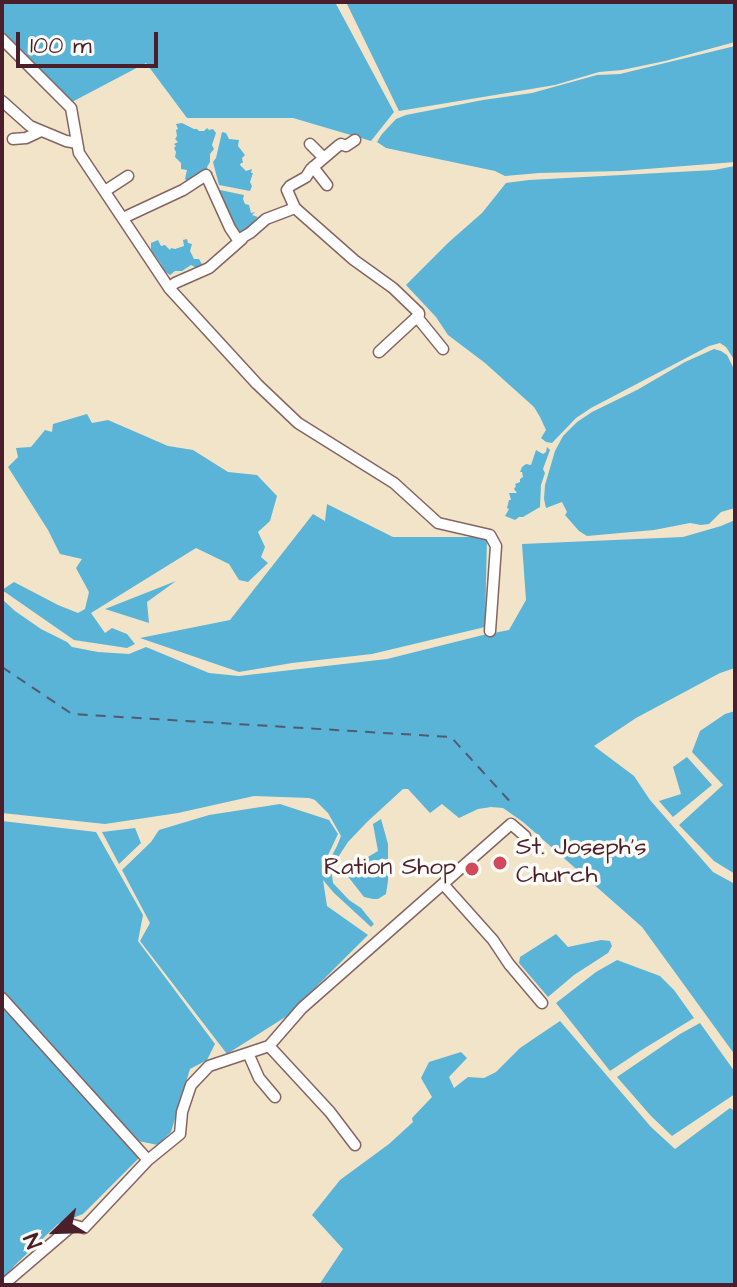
<!DOCTYPE html>
<style>
body{margin:0}
#map{position:relative;width:737px;height:1287px;overflow:hidden;background:#f2e4c9;font-family:"Architects Daughter",sans-serif}
canvas{display:block}
.frame{position:absolute;inset:0;border:4px solid #4a1f2b;pointer-events:none}
.north{position:absolute;left:16px;top:1191px;width:80px;height:80px;-webkit-text-stroke:6px #fdfcf7;paint-order:stroke;rotate:247deg;font-size:22px;font-weight:700;line-height:32px;text-align:center;color:#4a1f2b}
.north::after{content:'';display:block;margin:auto;width:28px;height:36px;background:#4a1f2b;clip-path:polygon(50% 0,100% 100%,50% 72%,0 100%)}
.scale{position:absolute;left:16px;top:32px;width:142px;height:36px;box-sizing:border-box;border:4px solid #4a1f2b;border-top:0;padding-left:10px;font-size:24px;line-height:28px;white-space:nowrap;color:#4a1f2b;-webkit-text-stroke:6px #fdfcf7;paint-order:stroke}
</style>
<div id="map">
<canvas width="737" height="1287"></canvas>
<div class="frame"></div>
<div class="north">N</div>
<div class="scale">100 m</div>
</div>
<script>
const c = document.querySelector('canvas').getContext('2d');
c.lineJoin = 'round';
function fill(path, color) {
  c.fillStyle = color;
  c.fill(path, 'evenodd');
}
function shape(rows) {
  const path = new Path2D();
  for (const r of rows) {
    path.moveTo(r[0], r[1]);
    for (let i = 2; i < r.length; i += 2) path.lineTo(r[i], r[i + 1]);
  }
  return path;
}
function strokePath(path, color, width, dash) {
  c.strokeStyle = color;
  c.lineWidth = width;
  c.lineCap = dash ? 'butt' : 'round';
  c.setLineDash(dash || []);
  c.stroke(path);
}
function label(font, color, halo, rows, align = 'center') {
  c.font = font + ' "Architects Daughter",sans-serif';
  c.lineWidth = 7;
  c.setLineDash([]);
  c.textBaseline = 'middle';
  c.strokeStyle = halo;
  c.fillStyle = color;
  for (const [text, x, y, turn = 0] of rows) {
    c.save();
    c.translate(x, y);
    c.rotate((+turn || 0) * Math.PI / 180);
    c.textAlign = isNaN(turn) ? turn : align;
    if (halo) c.strokeText(text, 0, 0);
    c.fillText(text, 0, 0);
    c.restore();
  }
}
fill(shape([
 [2,2,335,2,394,112,371,141,293,118,187,118,146,63,72,102,2,32],
 [346,2,735,2,735,42,665,61,622,70,599,72,555,85,399,111],
 [735,46,735,162,621,171,539,173,505,176,495,171,386,148,377,142,382,134,396,119,406,115,483,100,532,93,597,75,620,74],
 [182,123,194,129,197,129,199,131,204,131,207,128,209,130,213,129,216,133,212,145,214,149,210,154,210,162,207,167,208,170,210,170,213,173,210,175,189,182,185,179,187,170,181,169,181,163,175,157,176,152,174,148,176,146,174,144,178,142,175,139,177,136,176,130,178,129,176,124],
 [222,132,226,133,229,139,239,140,238,146,245,155,242,158,243,163,241,163,240,165,246,171,252,169,251,173,253,173,250,182,252,186,250,191,219,185,213,162,216,158],
 [735,166,735,361,726,347,720,343,709,346,591,408,576,418,552,443,546,442,541,438,546,430,540,417,534,407,485,363,448,335,436,317,406,285,449,242,482,213,506,183,529,180,714,170],
 [220,190,244,195,243,199,245,204,249,205,251,213,255,212,252,215,258,217,244,232,241,232,240,235,215,195],
 [187,239,188,243,192,244,190,251,194,259,199,259,203,266,197,268,191,265,182,271,175,271,170,275,163,270,161,264,151,250,151,243,158,240,161,246,165,245,170,250,171,248,175,249,184,246,183,240],
 [714,349,721,351,727,355,735,371,735,508,721,512,709,524,701,525,690,523,654,530,587,536,579,531,565,515,567,512,562,502,546,508,544,499,545,485,555,451,563,436,577,422,592,412,637,390,685,362],
 [87,414,92,423,108,420,168,446,193,450,228,472,257,475,277,496,270,521,258,532,265,547,261,557,268,563,248,582,239,580,229,564,196,548,91,613,105,633,112,628,127,634,135,644,127,648,74,640,2,590,14,582,58,605,78,613,85,609,89,592,76,568,82,559,60,554,48,530,8,467,18,457,16,448,31,447,45,430,52,432,53,424],
 [547,447,550,450,543,469,545,473,541,485,540,507,523,517,519,517,515,520,505,516,509,509,507,508,509,500,511,500,509,493,517,493,514,489,516,486,515,484,520,482,520,479,523,477,522,472,520,472,522,467,526,464,531,465,536,450,543,454,546,452],
 [327,504,393,537,487,537,485,627,372,654,292,663,239,672,140,638,230,620,313,514,325,521],
 [735,520,735,668,720,673,636,718,594,746,634,776,650,800,713,872,735,884,735,1055,642,927,523,822,503,808,491,807,478,809,459,818,442,804,430,813,408,789,403,789,367,822,348,842,331,868,333,883,349,900,361,908,374,924,371,927,334,893,323,880,327,906,368,935,287,1016,227,1054,140,941,150,923,122,870,151,842,159,830,209,815,280,804,329,820,338,834,322,868,323,877,324,870,337,846,341,836,328,813,315,800,309,798,254,796,178,813,105,824,2,813,2,599,15,611,41,629,67,642,72,647,98,652,129,654,146,647,209,673,239,676,387,659,483,635,509,630,526,600,522,544,683,537,721,526],
 [176,581,147,602,149,623,105,609],
 [735,711,735,874,714,861,679,825,723,785,692,752,700,731,725,714],
 [687,757,712,785,673,817,659,801,681,794,673,767],
 [381,819,388,844,388,881,386,894,378,899,373,899,364,897,346,874,346,870,378,851,373,824],
 [2,821,96,832,143,915,138,941,215,1044,207,1060,190,1069,171,1132,158,1145,138,1141,2,993],
 [135,828,141,843,119,864,102,832],
 [556,934,568,947,601,940,610,941,612,946,608,953,574,975,548,997,519,963,520,957],
 [617,960,660,976,674,990,694,1018,640,1051,610,1071,556,1003,596,972],
 [2,1003,140,1157,83,1214,58,1224,14,1266,2,1281],
 [560,1021,651,1127,675,1149,730,1108,735,1111,735,1285,319,1285,343,1249,312,1215,340,1180,389,1144,413,1122,412,1118,432,1097,421,1078,429,1062,461,1052,467,1058,449,1077,454,1088,468,1077,484,1078,496,1072,520,1048],
 [700,1023,735,1072,735,1094,672,1136,651,1116,617,1077,680,1034]
]), '#59b4d7');
strokePath(shape([
 [2,667,72,714,451,737,514,806]
]), '#505b70', 2, [10, 8]);
const street = shape([
 [2,39,71,108,79,153,169,288,257,384,298,423,394,483,438,523,490,535,496,546,490,631],
 [2,101,30,126,66,141,77,143],
 [13,139,26,138,41,131],
 [310,144,324,158],
 [313,167,327,185],
 [105,191,128,176],
 [295,208,287,190,290,186,306,177,311,169,338,146,341,144,346,146,355,140],
 [123,218,183,190,206,175,230,228,238,240,250,233,266,219,295,208,354,260,393,288,419,313,419,315,379,352],
 [169,288,175,283,209,268,242,239],
 [417,317,443,349],
 [443,884,493,940,509,964,542,1003],
 [2,998,148,1160],
 [269,1046,330,1112,355,1145],
 [248,1053,259,1078,275,1097],
 [3,1285,73,1225,84,1228,148,1160,180,1134,182,1112,191,1085,209,1066,269,1046,302,1008,511,824,525,836]
]);
strokePath(street, '#856462', 13);
strokePath(street, '#fff', 10);
for (const [x, y, r, color] of [
 [500,863,8,"#d1495b"],
 [472,869,8,"#d1495b"]
]) {
  const dot = new Path2D();
  dot.arc(x, y, r, 0, 2 * Math.PI);
  c.fillStyle = color;
  c.fill(dot);
  strokePath(dot, '#fdfcf7', 3);
}
label('24px', '#4a1f2b', '#fdfcf7', [
 ["St. Joseph's",516,849],
 ["Church",516,877],
 ["Ration Shop",456,869,"right"]
], 'left');
</script>
